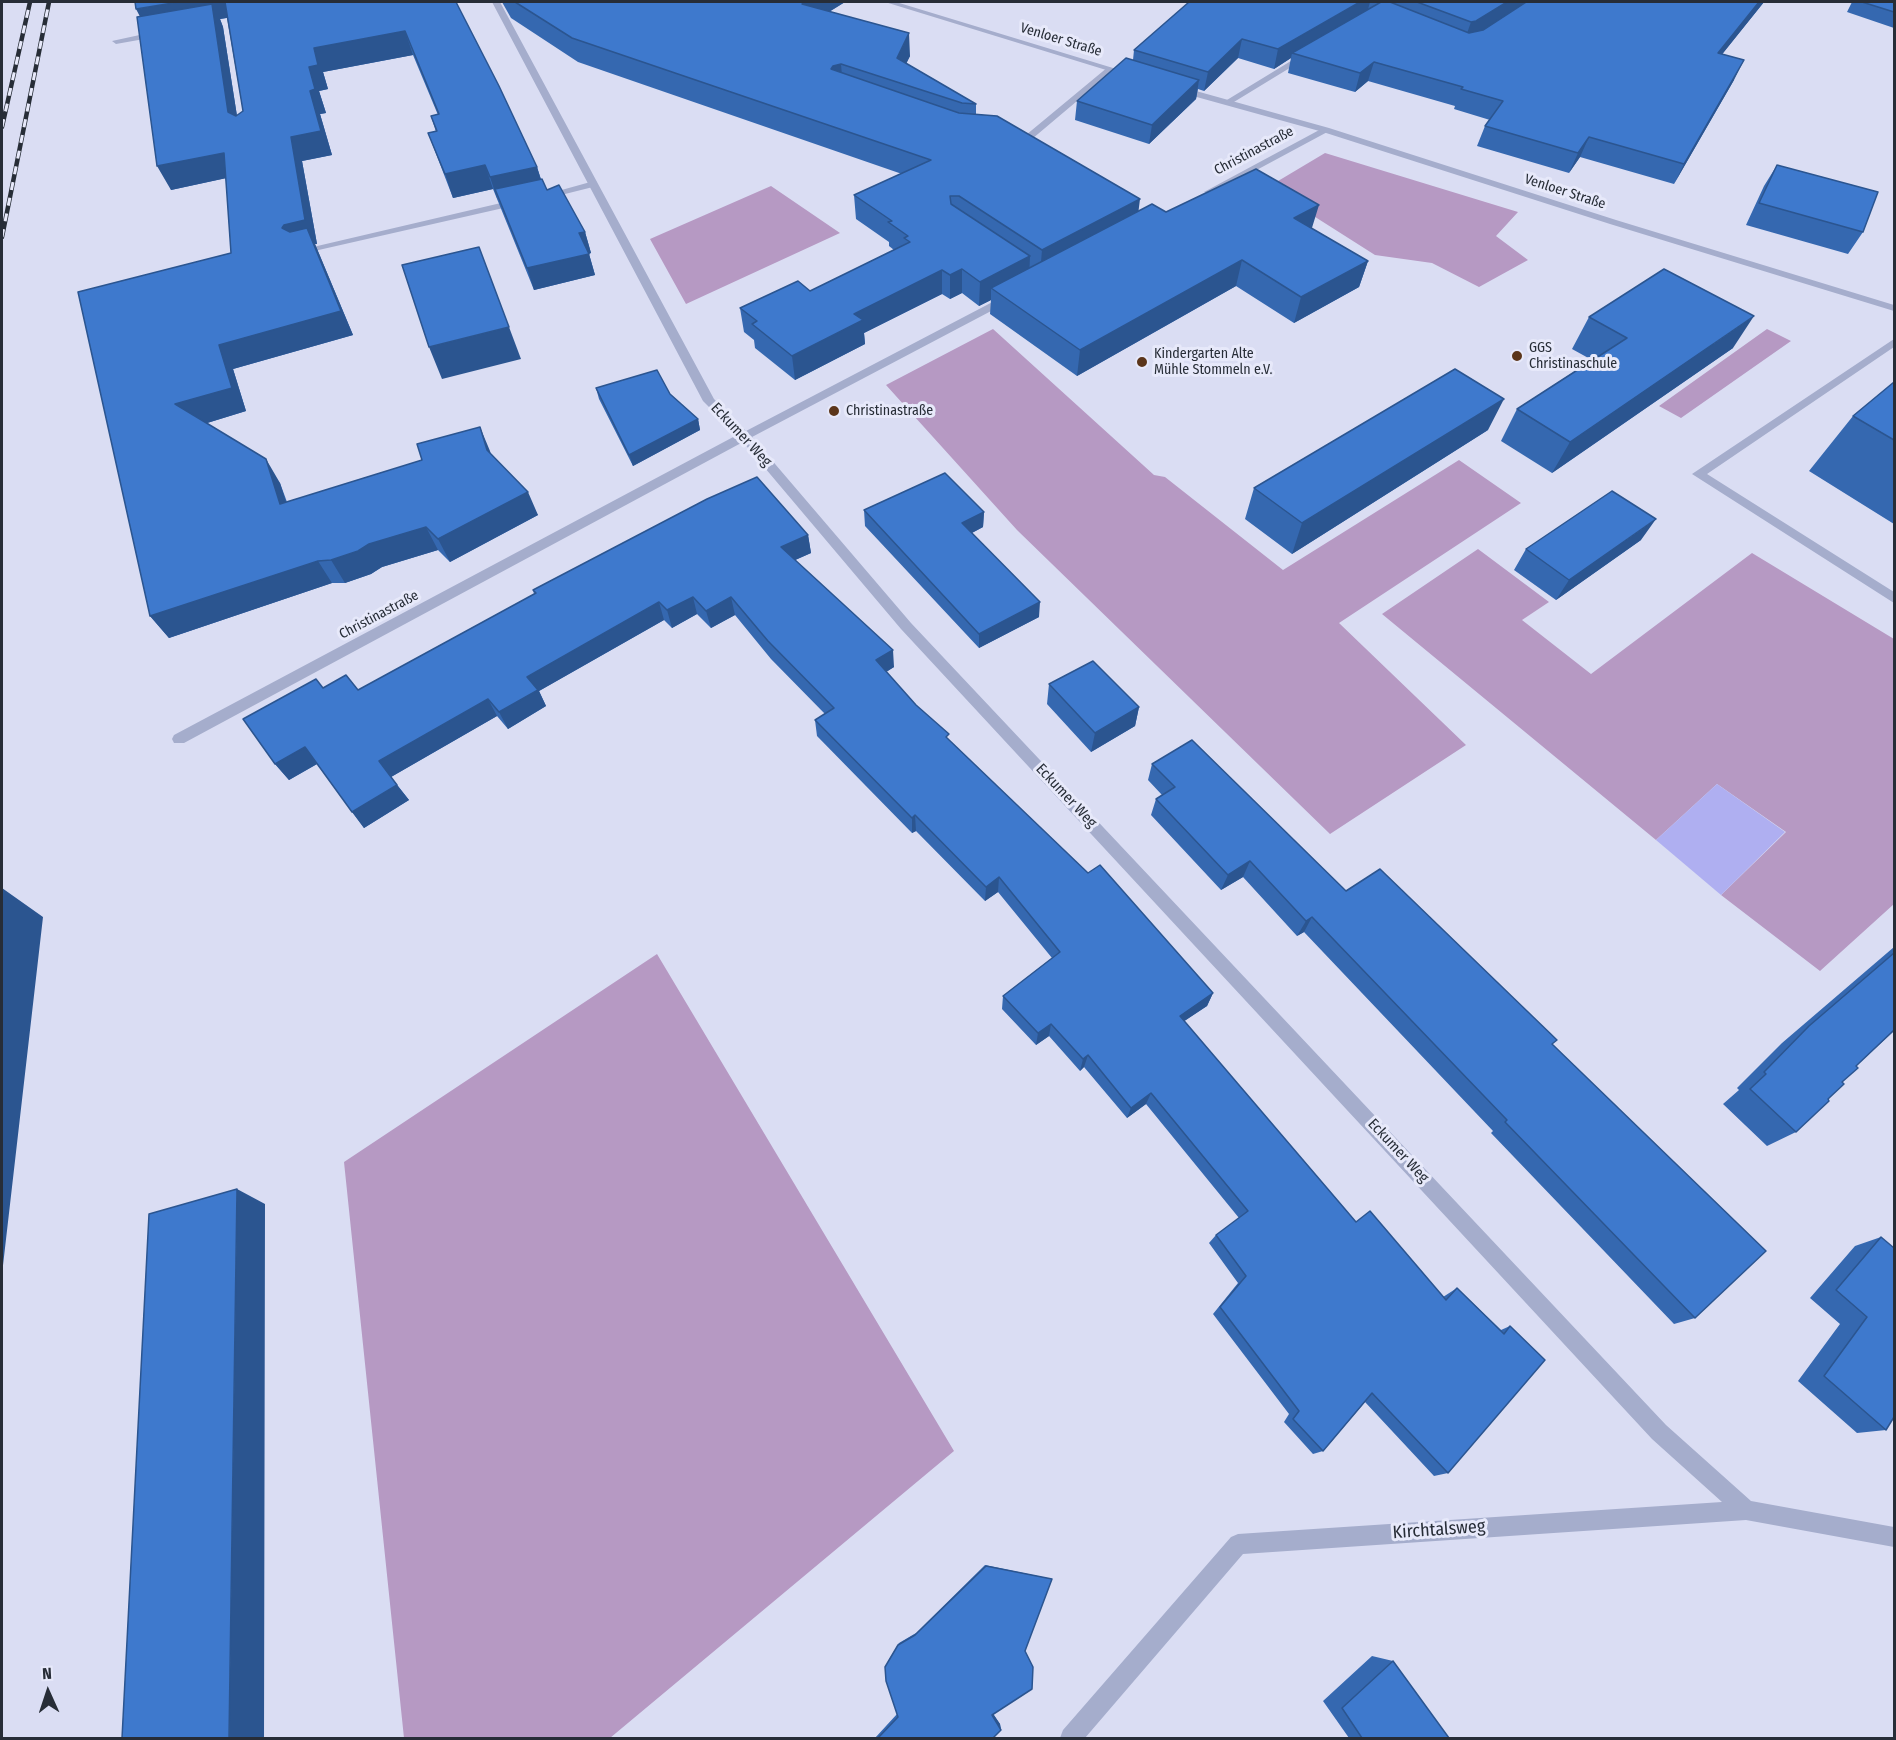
<!DOCTYPE html>
<meta charset="utf-8">
<style>
body{margin:0}
#map{position:relative;width:1896px;height:1740px;overflow:hidden;background:#daddf3;font-family:"Fira Sans Condensed",sans-serif}
canvas{display:block}
.frame{position:absolute;inset:0;border:3px solid #272d37;pointer-events:none}
.north{position:absolute;left:18px;top:1662px;width:60px;height:60px;-webkit-text-stroke:4px #e7e9fa;paint-order:stroke;rotate:357deg;font-size:16px;font-weight:700;line-height:24px;text-align:center;color:#272d37}
.north::after{content:'';display:block;margin:auto;width:21px;height:27px;background:#272d37;clip-path:polygon(50% 0,100% 100%,50% 72%,0 100%)}
</style>
<div id="map">
<canvas width="1896" height="1740"></canvas>
<div class="frame"></div>
<div class="north">N</div>
</div>
<script>
const c = document.querySelector('canvas').getContext('2d');
c.lineJoin = 'round';
function fill(path, color) {
  c.fillStyle = color;
  c.fill(path, 'evenodd');
}
function shape(rows) {
  const path = new Path2D();
  for (const r of rows) {
    path.moveTo(r[0], r[1]);
    for (let i = 2; i < r.length; i += 2) path.lineTo(r[i], r[i + 1]);
  }
  return path;
}
function strokePath(path, color, width, dash) {
  c.strokeStyle = color;
  c.lineWidth = width;
  c.lineCap = dash ? 'butt' : 'round';
  c.setLineDash(dash || []);
  c.stroke(path);
}
function label(font, color, halo, rows, align = 'center') {
  c.font = font + ' "Fira Sans Condensed",sans-serif';
  c.lineWidth = 6;
  c.setLineDash([]);
  c.textBaseline = 'middle';
  c.strokeStyle = halo;
  c.fillStyle = color;
  for (const [text, x, y, turn = 0] of rows) {
    c.save();
    c.translate(x, y);
    c.rotate((+turn || 0) * Math.PI / 180);
    c.textAlign = isNaN(turn) ? turn : align;
    if (halo) c.strokeText(text, 0, 0);
    c.fillText(text, 0, 0);
    c.restore();
  }
}
fill(shape([
 [1325,153,1518,212,1496,236,1528,260,1479,287,1432,263,1375,255,1268,187],
 [771,186,840,233,686,304,650,239],
 [993,329,1154,475,1165,477,1283,570,1459,460,1521,503,1339,623,1466,745,1330,834,1017,530,886,385],
 [1767,329,1791,341,1681,418,1659,406],
 [1478,549,1549,602,1522,620,1591,674,1752,553,1894,639,1894,904,1820,971,1721,895,1786,832,1717,784,1656,840,1382,614],
 [657,954,954,1451,610,1738,404,1738,344,1162]
]), '#b699c3');
fill(shape([
 [1717,784,1785,832,1721,895,1656,840]
]), '#afaff1');
fill(shape([
 [1304,53,1311,55,1229,105,1222,103,1304,53],
 [594,181,597,182,597,186,545,199,540,196,594,181],
 [518,199,523,202,521,204,301,254,296,251,518,199],
 [1894,339,1894,347,1707,474,1894,592,1894,603,1692,474,1894,339]
]), '#a5adcc');
fill(shape([
 [492,2,500,2,714,399,746,431,1004,296,1012,296,1012,300,752,437,911,623,1666,1425,1751,1501,1894,1527,1894,1547,1746,1520,1243,1554,1085,1738,1060,1738,1063,1730,1231,1537,1238,1534,1722,1502,1652,1439,901,629,743,442,184,743,174,743,172,739,174,735,737,435,703,401,492,2],
 [158,31,161,32,161,36,116,44,112,41,158,31],
 [1108,67,1115,69,1032,139,1026,139,1026,135,1108,67],
 [1323,128,1331,130,1212,194,1204,192,1323,128]
]), '#a5adcc');
fill(shape([
 [885,2,896,2,1136,75,1129,77,885,2],
 [1178,86,1329,128,1616,220,1894,305,1894,311,1610,224,1323,132,1175,91,1175,87,1178,86]
]), '#a5adcc');
const rail = shape([
 [2,127,30,2],
 [2,237,49,2]
]);
strokePath(rail, '#272d37', 4.5);
strokePath(rail, '#e7e9fa', 3, [8]);
fill(shape([
 [456,2,537,167,541,179,547,190,585,232,591,253,589,254,595,275,534,290,493,189,453,198,428,133,436,132,431,116,438,115,413,55,323,72,328,89,319,91,326,113,320,114,332,155,302,161,317,244,315,244,353,335,233,369,246,411,207,423,280,483,287,502,491,454,538,515,450,562,438,550,382,567,371,574,345,583,332,583,169,638,150,616,231,253,226,178,171,190,137,17],
 [227,18,243,111,237,116,223,27,220,19],
 [502,2,845,2,829,12,910,56,906,63,976,104,976,115,1138,211,1166,212,1312,229,1368,261,1359,287,1294,323,1236,286,1077,376,990,314,991,300,979,306,962,293,950,299,942,294,864,333,865,344,795,380,755,348,754,340,744,332,740,308,810,291,894,250,889,246,889,242,856,219,854,195,902,174,578,62,511,18],
 [1190,2,1764,2,1722,54,1734,80,1674,184,1580,157,1569,173,1477,146,1485,126,1490,120,1454,109,1455,106,1368,81,1355,92,1288,73,1291,58,1274,69,1238,58,1204,91,1198,89,1196,99,1149,144,1075,120,1077,101,1133,60,1134,50],
 [1852,2,1894,2,1894,28,1847,12],
 [1777,165,1863,232,1848,254,1746,225,1764,186],
 [1589,317,1733,348,1552,473,1501,441,1517,409,1592,360,1572,349],
 [1894,382,1894,524,1809,471,1853,416],
 [596,388,670,394,698,419,700,430,633,466,599,399],
 [1488,430,1292,554,1245,519,1254,488],
 [864,510,984,512,983,527,972,533,1039,617,979,648,865,526],
 [808,535,811,553,795,560,894,667,886,672,916,705,949,740,1213,993,1207,1006,1184,1021,1356,1222,1443,1297,1457,1288,1501,1330,1510,1326,1448,1473,1434,1476,1365,1402,1323,1451,1313,1454,1284,1422,1289,1414,1213,1314,1238,1283,1209,1243,1216,1235,1239,1218,1146,1104,1127,1118,1084,1067,1080,1071,1049,1036,1036,1045,1002,1009,1003,996,1052,958,998,892,985,901,916,831,912,833,817,736,815,720,825,714,771,659,735,615,711,628,697,614,672,628,664,620,539,691,546,706,508,729,497,716,391,777,409,800,364,828,317,764,289,780,275,764,323,688,358,690,534,594,533,590],
 [1641,540,1556,600,1514,570,1526,549],
 [1049,684,1139,707,1135,726,1091,752,1047,704],
 [1152,764,1346,891,1552,1044,1695,1318,1674,1324,1491,1133,1493,1131,1304,932,1297,936,1243,877,1221,890,1151,815,1156,799,1162,795,1148,780],
 [1894,947,1894,1033,1893,1032,1856,1066,1828,1099,1796,1132,1767,1146,1723,1104,1739,1090,1737,1088,1782,1043],
 [1881,1237,1886,1430,1857,1433,1798,1381,1840,1324,1810,1298,1855,1246],
 [985,1565,1052,1579,993,1714,1000,1724,1001,1730,993,1738,875,1738,897,1714,887,1663,899,1643,916,1633],
 [1372,1656,1393,1661,1449,1738,1349,1738,1323,1701]
]), '#3568b0');
fill(shape([
 [179,2,317,2,220,19,223,27,240,135,148,32,136,9],
 [806,2,845,2,804,27,802,4],
 [1360,2,1370,2,1367,13,1292,53,1291,58,1274,69,1278,49],
 [1507,2,1531,2,1464,42,1471,22],
 [1759,2,1764,2,1708,72,1718,53],
 [405,31,413,55,323,72,328,89,319,91,326,113,320,114,332,155,302,161,317,244,315,244,353,335,233,369,246,411,191,428,175,404,219,345,295,249,282,228,291,137,310,91,309,67,314,48],
 [909,33,910,56,898,81,897,58],
 [1242,39,1238,58,1204,91,1208,72],
 [1744,60,1734,80,1674,184,1684,164],
 [1374,62,1368,81,1355,92,1360,73],
 [841,64,843,88,831,69,833,66],
 [1199,80,1196,99,1149,144,1152,125],
 [1589,137,1580,157,1569,173,1578,153],
 [224,153,236,176,171,190,157,166],
 [485,165,493,189,453,198,445,174],
 [537,167,544,190,495,189,498,201,490,177],
 [1140,199,1137,223,1040,274,1042,250],
 [1319,205,1311,231,1294,218],
 [585,232,591,253,585,254,579,233],
 [589,254,595,275,534,290,527,268],
 [1030,256,1029,280,991,288,991,300,979,306,980,282],
 [1242,260,1236,286,1077,376,1080,350],
 [1368,261,1359,287,1294,323,1301,297],
 [962,269,962,293,950,299,950,275],
 [942,270,942,294,864,333,865,344,795,380,792,356,854,314],
 [1754,316,1733,348,1552,473,1570,442],
 [509,327,521,359,442,379,429,347],
 [1504,399,1488,430,1292,554,1302,523],
 [698,419,700,430,633,466,629,455],
 [480,427,490,451,496,473,487,450],
 [266,459,280,483,294,527,280,504],
 [528,492,538,515,450,562,438,539],
 [984,512,983,527,962,538,962,523],
 [1656,519,1641,540,1556,600,1569,580],
 [426,527,438,550,382,567,371,574,345,583,331,560,369,544],
 [808,535,811,553,784,565,781,547],
 [318,561,332,583,169,638,150,616],
 [693,597,697,614,672,628,667,610],
 [731,597,735,615,711,628,706,611],
 [659,602,664,620,539,691,546,706,508,729,499,712,527,677],
 [1040,602,1039,617,979,648,979,634],
 [893,650,894,667,878,677,876,660],
 [488,699,497,716,391,777,379,761],
 [1139,707,1135,726,1091,752,1095,733],
 [305,747,317,764,289,780,275,764],
 [397,785,409,800,364,828,352,812],
 [915,815,916,831,912,833,912,818],
 [1250,861,1243,877,1221,890,1228,875],
 [999,877,998,892,985,901,986,887],
 [2,888,43,917,2,1274],
 [1312,917,1304,932,1297,936,1306,921],
 [1213,993,1207,1006,1174,1028,1180,1016],
 [1051,1024,1049,1036,1036,1045,1038,1033],
 [1088,1055,1084,1067,1080,1071,1083,1059],
 [1151,1093,1146,1104,1127,1118,1131,1108],
 [237,1189,265,1204,264,1738,229,1738],
 [990,1709,1000,1724,1001,1730,992,1715]
]), '#2b5590');
const building = shape([
 [135,2,179,2,136,9,135,2],
 [225,2,456,2,499,86,537,167,490,177,485,165,445,174,428,133,437,131,431,116,439,114,405,31,314,48,318,65,309,67,315,89,310,91,321,131,291,137,305,220,284,225,282,228,290,232,307,228,341,311,219,345,232,388,175,404,266,459,280,504,422,460,417,444,480,427,487,450,528,492,438,539,426,527,369,544,358,551,331,560,318,561,150,616,78,292,231,253,224,153,157,166,137,17,212,4,228,112,236,116,243,111,225,2],
 [515,2,806,2,802,4,909,33,897,58,976,104,962,103,841,64,833,66,831,69,959,113,997,116,1140,199,1042,250,959,196,950,196,951,204,1030,256,980,282,962,269,950,275,942,270,854,314,863,320,792,356,752,324,757,321,740,308,798,281,810,291,910,242,904,238,908,236,888,222,892,221,854,195,931,160,572,38,515,2],
 [1189,2,1360,2,1278,49,1242,39,1208,72,1134,50,1189,2],
 [1381,2,1390,2,1469,33,1483,30,1526,2,1759,2,1718,53,1744,60,1684,164,1589,137,1578,153,1485,126,1503,101,1461,89,1463,87,1374,62,1360,73,1292,53,1381,2],
 [1417,2,1507,2,1476,21,1471,22,1417,2],
 [1862,2,1894,2,1894,12,1862,2],
 [1126,58,1199,80,1152,125,1077,101,1126,58],
 [1777,165,1878,192,1863,232,1759,203,1777,165],
 [1256,169,1319,205,1294,218,1368,261,1301,297,1242,260,1080,350,991,288,1152,204,1166,212,1256,169],
 [542,179,547,190,559,185,585,232,579,233,589,254,527,268,495,189,542,179],
 [479,247,509,327,429,347,402,265,479,247],
 [1664,269,1754,316,1570,442,1517,409,1627,338,1589,317,1664,269],
 [1455,369,1504,399,1302,523,1254,488,1455,369],
 [657,370,670,394,698,419,629,455,596,388,657,370],
 [1894,382,1894,440,1853,416,1894,382],
 [945,473,984,512,962,523,1040,602,979,634,864,510,945,473],
 [757,477,808,535,781,547,893,650,876,660,916,705,949,734,946,737,1088,873,1100,865,1213,993,1180,1016,1356,1222,1370,1211,1446,1300,1457,1288,1504,1334,1510,1326,1545,1360,1448,1473,1372,1393,1323,1451,1293,1419,1299,1411,1220,1307,1246,1276,1216,1235,1248,1211,1151,1093,1131,1108,1088,1055,1083,1059,1051,1024,1038,1033,1003,996,1060,952,999,877,986,887,915,815,912,818,815,720,834,708,768,641,731,597,706,611,693,597,667,610,659,602,527,677,538,690,499,712,488,699,379,761,397,785,352,812,305,747,275,764,243,719,316,679,323,688,346,675,358,690,536,593,533,590,707,499,757,477],
 [1612,491,1656,519,1569,580,1526,549,1612,491],
 [1093,661,1139,707,1095,733,1049,684,1093,661],
 [1192,740,1346,891,1380,869,1557,1040,1552,1044,1766,1251,1695,1318,1505,1122,1507,1120,1312,917,1306,921,1250,861,1228,875,1156,799,1175,787,1152,764,1192,740],
 [1894,953,1894,1030,1856,1066,1858,1068,1842,1082,1844,1084,1828,1099,1829,1101,1796,1132,1750,1089,1766,1074,1764,1072,1809,1026,1894,953],
 [237,1189,229,1738,122,1738,149,1214,237,1189],
 [1881,1237,1894,1248,1894,1417,1886,1430,1824,1376,1867,1317,1836,1290,1881,1237],
 [986,1566,1052,1579,1025,1651,1033,1667,1032,1689,992,1715,1001,1730,993,1738,878,1738,898,1717,886,1681,885,1667,898,1645,915,1635,986,1566],
 [1393,1661,1449,1738,1362,1738,1342,1708,1393,1661]
]);
fill(building, '#3e79cd');
strokePath(building, '#2b5590', 1.5);
for (const [x, y, r, color] of [
 [1517,356,6,"#5b351a"],
 [1142,362,6,"#5b351a"],
 [834,411,6,"#5b351a"]
]) {
  const dot = new Path2D();
  dot.arc(x, y, r, 0, 2 * Math.PI);
  c.fillStyle = color;
  c.fill(dot);
  strokePath(dot, '#e7e9fa', 2);
}
label('14px', '#272d37', '#e7e9fa', [
 ["Venloer Straße",1061,40,17],
 ["Christinastraße",1254,151,-28],
 ["Venloer Straße",1565,192,18],
 ["Christinastraße",379,615,-28]
]);
label('14px', '#272d37', '#e7e9fa', [
 ["GGS",1529,348],
 ["Christinaschule",1529,364],
 ["Kindergarten Alte",1154,354],
 ["Mühle Stommeln e.V.",1154,370],
 ["Christinastraße",846,411]
], 'left');
label('15px', '#272d37', '#e7e9fa', [
 ["Eckumer Weg",741,435,47],
 ["Eckumer Weg",1066,796,47],
 ["Eckumer Weg",1398,1151,47]
]);
label('18px', '#272d37', '#e7e9fa', [
 ["Kirchtalsweg",1439,1530,-4]
]);
</script>
